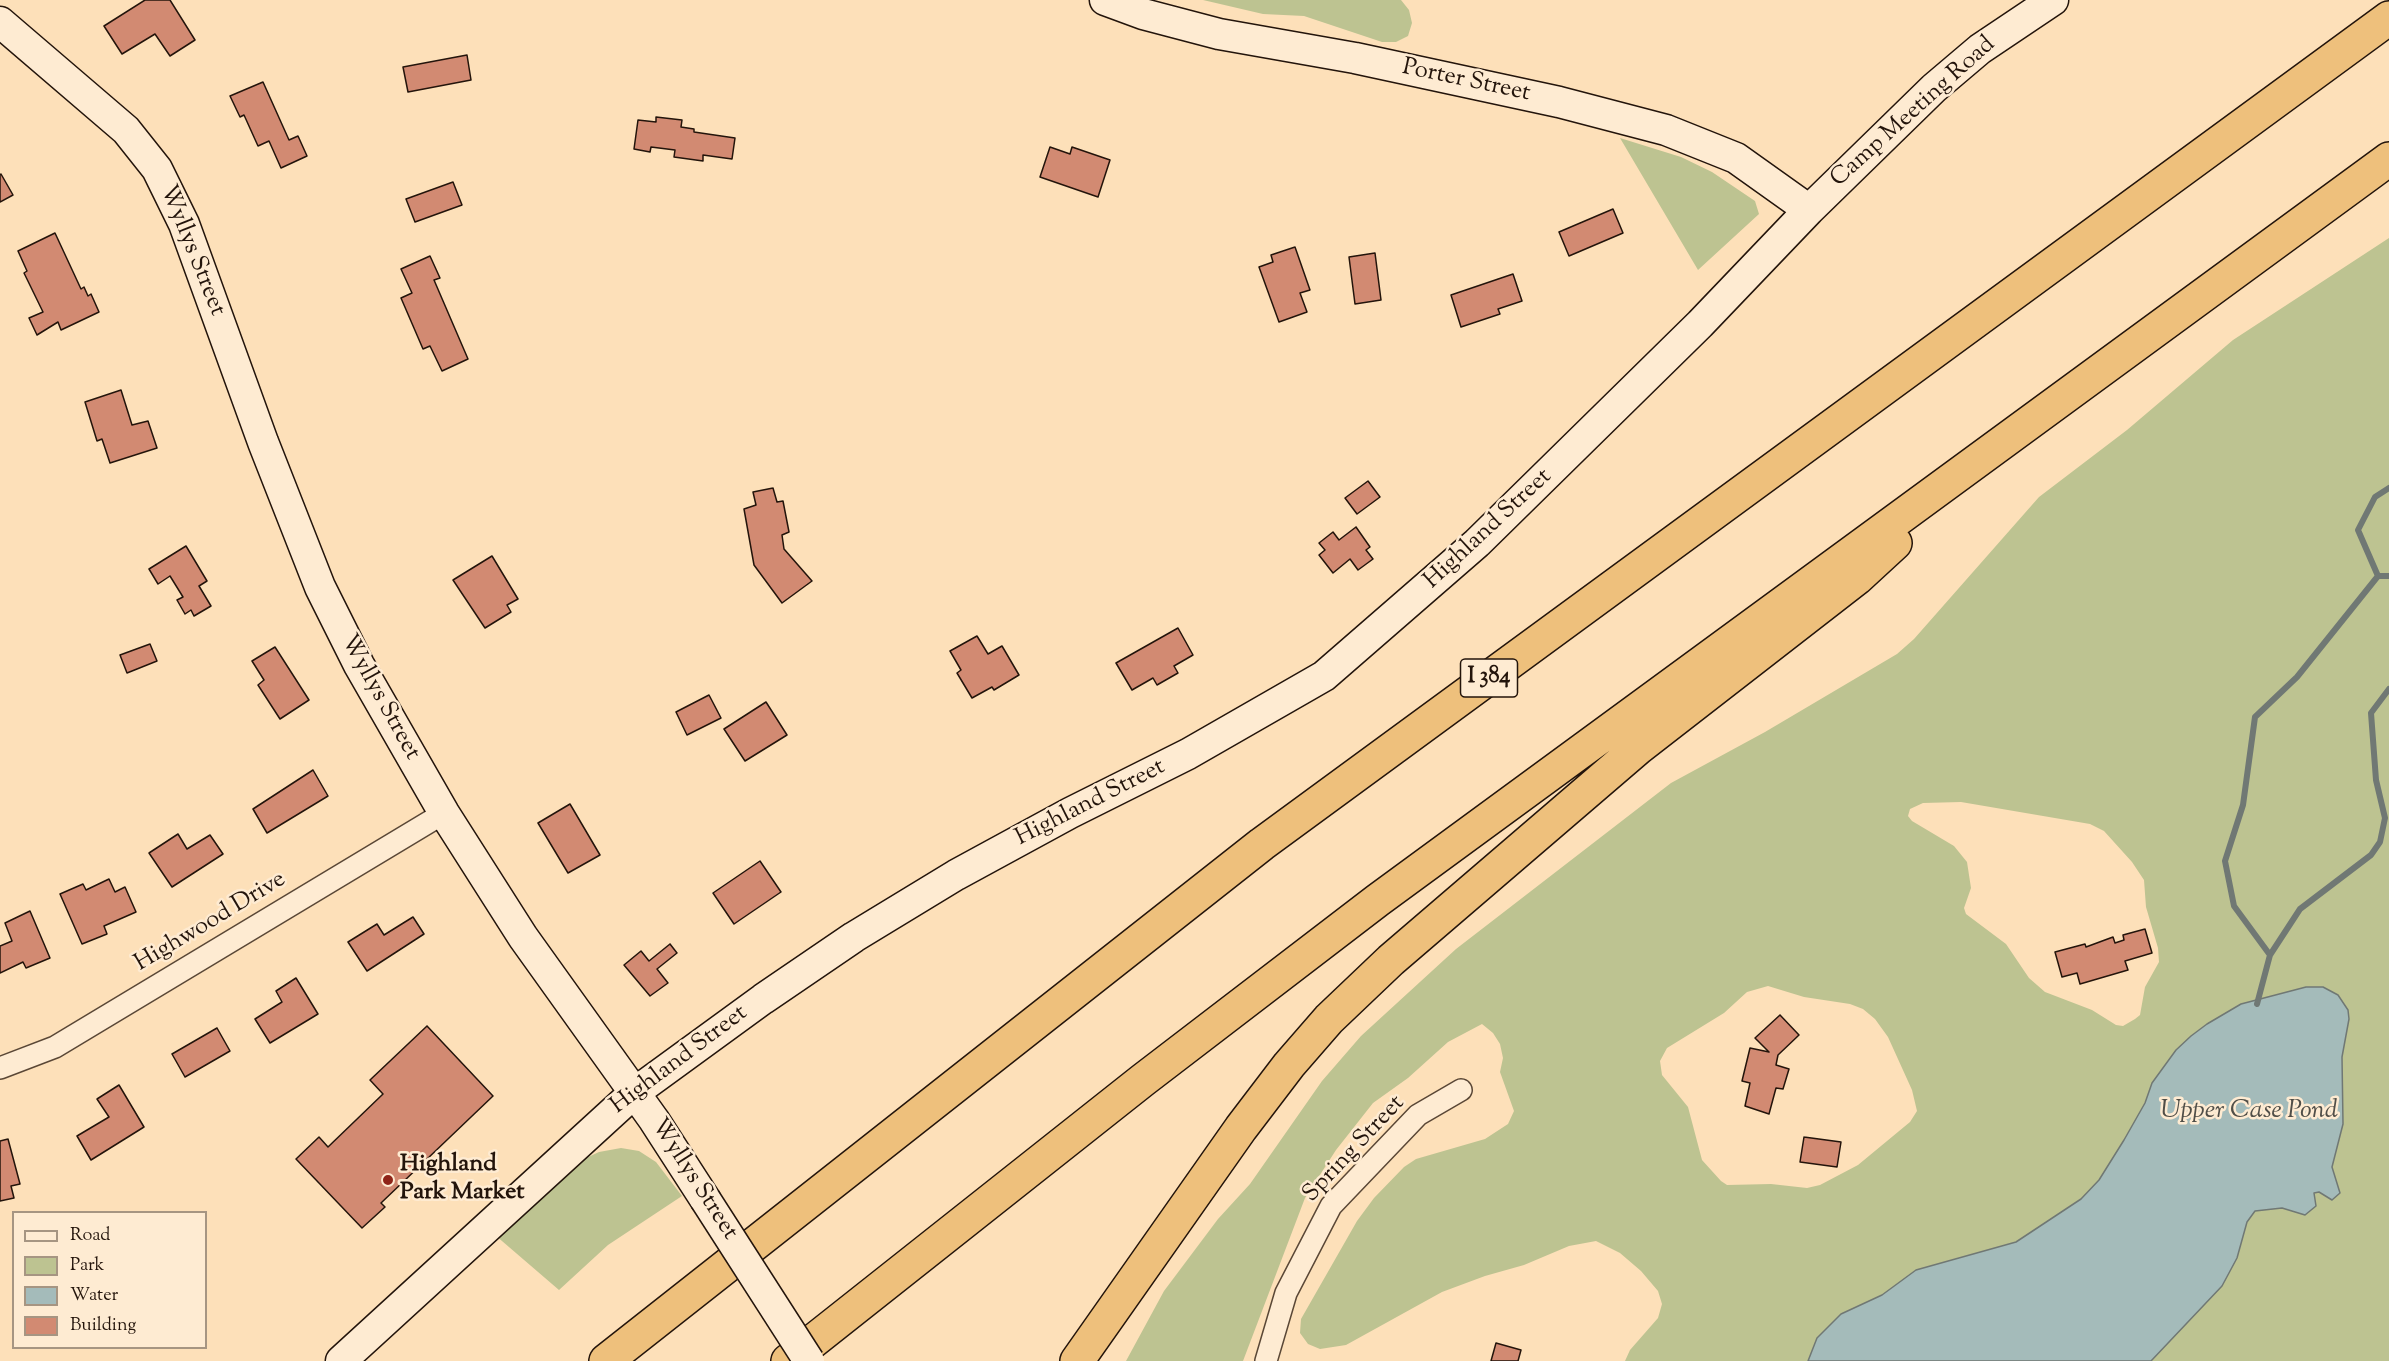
<!DOCTYPE html>
<style>
body{margin:0}
#map{position:relative;width:2389px;height:1361px;overflow:hidden;background:#fde0b9;font-family:"Sorts Mill Goudy",serif}
canvas{display:block}
.legend{position:absolute;left:12px;top:1211px;width:195px;height:138px;box-sizing:border-box;background:#feebd2;border:2px solid #a69582;margin:0;padding:8px 10px;list-style:none;font-size:18px;color:#23140b}
.legend li{display:flex;align-items:center;gap:12px;height:30px}
.legend b{width:30px;border:2px solid #a69582}
</style>
<div id="map">
<canvas width="2389" height="1361"></canvas>
<ul class="legend">
<li><b style="height:8px;background:#feebd2"></b>Road</li>
<li><b style="height:16px;background:#bdc391"></b>Park</li>
<li><b style="height:16px;background:#a4bbba"></b>Water</li>
<li><b style="height:16px;background:#d28a72"></b>Building</li>
</ul>
</div>
<script>
const c = document.querySelector('canvas').getContext('2d');
c.lineJoin = 'round';
function fill(path, color) {
  c.fillStyle = color;
  c.fill(path, 'evenodd');
}
function shape(rows) {
  const path = new Path2D();
  for (const r of rows) {
    path.moveTo(r[0], r[1]);
    for (let i = 2; i < r.length; i += 2) path.lineTo(r[i], r[i + 1]);
  }
  return path;
}
function strokePath(path, color, width, dash) {
  c.strokeStyle = color;
  c.lineWidth = width;
  c.lineCap = dash ? 'butt' : 'round';
  c.setLineDash(dash || []);
  c.stroke(path);
}
function label(font, color, halo, rows, align = 'center') {
  c.font = font + ' "Sorts Mill Goudy",serif';
  c.lineWidth = 5;
  c.setLineDash([]);
  c.textBaseline = 'middle';
  c.strokeStyle = halo;
  c.fillStyle = color;
  for (const [text, x, y, turn = 0] of rows) {
    c.save();
    c.translate(x, y);
    c.rotate((+turn || 0) * Math.PI / 180);
    c.textAlign = isNaN(turn) ? turn : align;
    if (halo) c.strokeText(text, 0, 0);
    c.fillText(text, 0, 0);
    c.restore();
  }
}
fill(shape([
 [1203,0,1401,0,1409,10,1412,23,1408,36,1396,42,1382,42,1304,16,1263,14],
 [1620,138,1681,157,1712,172,1755,201,1759,214,1698,270],
 [2389,238,2389,1361,1625,1361,1630,1350,1658,1318,1662,1304,1658,1291,1641,1271,1620,1253,1596,1241,1569,1246,1524,1265,1485,1276,1442,1292,1346,1345,1320,1349,1308,1344,1300,1333,1301,1319,1357,1221,1374,1198,1404,1167,1416,1159,1485,1139,1508,1124,1514,1111,1500,1072,1503,1058,1500,1044,1493,1033,1482,1024,1448,1042,1408,1078,1373,1103,1336,1150,1305,1198,1243,1361,1126,1361,1164,1291,1218,1219,1250,1184,1322,1081,1361,1036,1456,949,1671,783,1765,732,1897,654,1914,639,2039,497,2127,430,2233,340],
 [1961,802,2090,824,2104,831,2132,862,2144,880,2146,907,2158,948,2159,962,2145,987,2140,1015,2135,1019,2123,1026,2116,1025,2092,1010,2045,992,2029,978,2006,944,1966,914,1964,908,1971,888,1967,862,1954,846,1912,821,1908,816,1910,809,1923,803],
 [1768,986,1804,997,1850,1004,1863,1009,1875,1019,1888,1037,1912,1090,1917,1111,1910,1122,1858,1165,1820,1185,1807,1188,1771,1184,1727,1185,1721,1181,1702,1160,1688,1107,1662,1075,1660,1061,1667,1048,1724,1013,1747,992],
 [621,1148,639,1151,656,1162,682,1196,608,1245,559,1290,495,1235,582,1160,599,1152]
]), '#bdc391');
const water = shape([
 [2306,987,2323,987,2338,995,2348,1010,2349,1019,2342,1057,2343,1124,2332,1167,2340,1193,2332,1200,2319,1192,2314,1193,2316,1206,2305,1215,2282,1208,2255,1211,2247,1222,2237,1258,2222,1286,2151,1361,1808,1361,1817,1338,1841,1314,1882,1295,1916,1270,2016,1242,2081,1199,2099,1180,2124,1140,2145,1103,2152,1083,2176,1050,2191,1036,2207,1024,2241,1004,2306,987]
]);
fill(water, '#a4bbba');
strokePath(water, '#707874', 1.5);
strokePath(shape([
 [2378,576,2389,576],
 [2270,955,2234,906,2225,861,2243,805,2255,717,2297,677,2378,576,2358,530,2375,497,2389,488],
 [2257,1004,2270,955,2300,909,2371,855,2380,842,2385,818,2376,780,2371,713,2389,689]
]), '#707874', 6);
const building = shape([
 [145,0,170,0,195,40,170,56,155,34,122,54,104,26,145,0],
 [467,55,471,80,408,92,403,67,467,55],
 [263,82,289,140,298,136,307,156,281,168,269,141,258,146,244,115,240,117,230,96,263,82],
 [656,117,682,120,681,127,694,129,694,132,735,138,732,159,703,155,703,161,674,157,675,150,651,147,650,152,634,149,638,120,656,122,656,117],
 [1050,147,1070,154,1072,147,1110,160,1098,197,1040,177,1050,147],
 [1,174,13,195,0,202,0,175,1,174],
 [453,182,462,205,415,222,406,199,453,182],
 [1613,209,1623,233,1569,256,1559,232,1613,209],
 [55,233,81,289,84,287,88,296,91,294,99,312,61,330,58,322,37,335,29,318,43,312,24,273,27,271,18,251,55,233],
 [1295,247,1310,290,1300,293,1307,312,1279,322,1259,267,1273,262,1271,255,1295,247],
 [1375,253,1381,300,1355,304,1349,257,1375,253],
 [430,256,440,278,434,280,468,359,442,371,430,346,423,349,401,298,412,293,401,269,430,256],
 [1513,274,1522,301,1498,309,1500,314,1461,327,1451,295,1513,274],
 [121,390,132,425,148,421,157,448,110,463,102,439,97,441,85,402,121,390],
 [1368,481,1380,497,1357,514,1345,498,1368,481],
 [773,488,777,502,783,501,789,532,782,535,784,549,812,581,782,603,754,565,744,509,756,505,753,492,773,488],
 [1356,527,1370,547,1366,550,1373,559,1358,570,1350,559,1333,573,1319,555,1325,550,1319,543,1333,532,1339,540,1356,527],
 [186,546,207,581,199,586,211,606,194,616,191,610,185,614,177,600,183,597,170,576,158,584,149,569,186,546],
 [492,556,518,599,507,605,511,612,485,628,453,580,492,556],
 [1178,628,1193,655,1174,666,1178,673,1157,685,1153,678,1132,690,1116,663,1178,628],
 [977,636,988,654,1002,646,1019,675,994,690,992,687,972,698,957,673,961,670,950,651,977,636],
 [150,644,157,661,127,673,120,655,150,644],
 [275,647,309,700,280,719,258,685,264,680,252,661,275,647],
 [709,695,721,718,687,735,676,712,709,695],
 [766,702,787,735,745,761,724,729,766,702],
 [313,770,328,796,267,833,253,809,313,770],
 [570,804,600,855,568,873,538,823,570,804],
 [178,834,187,849,210,835,223,854,172,887,149,853,178,834],
 [760,861,781,892,734,924,713,893,760,861],
 [109,879,115,892,125,887,136,912,104,926,107,934,82,944,60,894,83,884,86,890,109,879],
 [30,911,50,958,26,968,23,962,0,973,0,946,12,941,5,923,30,911],
 [413,917,424,934,367,971,348,942,377,924,384,935,413,917],
 [2145,929,2152,953,2125,961,2128,970,2080,984,2077,973,2062,977,2055,952,2085,944,2086,947,2113,937,2115,943,2124,940,2123,935,2145,929],
 [670,944,677,953,657,969,668,983,650,996,624,965,641,951,649,961,670,944],
 [296,978,318,1014,270,1043,255,1019,282,1002,276,991,296,978],
 [1780,1015,1799,1035,1778,1055,1776,1065,1789,1069,1783,1089,1776,1088,1769,1114,1745,1106,1750,1083,1742,1081,1750,1048,1769,1052,1755,1038,1780,1015],
 [427,1026,493,1096,381,1203,385,1207,362,1228,296,1159,319,1137,328,1147,383,1094,370,1080,427,1026],
 [217,1028,230,1051,185,1077,172,1054,217,1028],
 [119,1085,144,1127,91,1160,77,1136,109,1117,97,1099,119,1085],
 [1804,1137,1841,1142,1837,1167,1800,1162,1804,1137],
 [8,1139,20,1184,11,1186,14,1198,0,1201,0,1141,8,1139],
 [1496,1343,1521,1350,1518,1361,1491,1361,1496,1343]
]);
fill(building, '#d28a72');
strokePath(building, '#23140b', 1.5);
const street = shape([
 [0,1068,55,1047,444,813],
 [1266,1361,1286,1293,1331,1206,1418,1115,1461,1090]
]);
const secondary = shape([
 [1105,0,1143,14,1219,34,1355,58,1559,102,1666,130,1736,158,1809,210],
 [0,22,126,130,157,169,184,224,263,442,320,587,359,665,444,813,523,937,654,1120,705,1199],
 [341,1361,634,1093,763,999,854,937,956,875,1070,813,1188,754,1324,676,1477,543,1700,324,1809,210,1934,88,1980,49,2053,0]
]);
const highway = shape([
 [606,1361,1262,844,2389,18],
 [788,1361,1143,1080,1378,900,2389,159],
 [1077,1361,1241,1128,1289,1065,1329,1019,1391,960,1638,748,1857,578,1895,543]
]);
strokePath(street, '#5a4736', 24);
strokePath(secondary, '#23140b', 33);
strokePath(highway, '#23140b', 36);
strokePath(street, '#feebd2', 21);
strokePath(secondary, '#feebd2', 30);
strokePath(highway, '#eec07c', 33);
const secondaryBridge = shape([
 [705,1199,809,1361]
]);
strokePath(secondaryBridge, '#23140b', 33, []);
strokePath(secondaryBridge, '#feebd2', 30);
for (const [x, y, r, color] of [
 [388,1180,6,"#8f2418"]
]) {
  const dot = new Path2D();
  dot.arc(x, y, r, 0, 2 * Math.PI);
  c.fillStyle = color;
  c.fill(dot);
  strokePath(dot, '#feebd2', 2);
}
for (const [x, y, w] of [
 [1489,678,57]
]) {
  const box = new Path2D();
  box.roundRect(x - w / 2, y - 19, w, 38, 4.5);
  c.fillStyle = '#feebd2';
  c.fill(box);
  strokePath(box, '#23140b', 1.5);
}
label('bold 22px', '#23140b', null, [
 ["I 384",1489,678]
]);
label('24px', '#23140b', '#feebd2', [
 ["Porter Street",1466,82,12],
 ["Camp Meeting Road",1914,113,-42],
 ["Wyllys Street",191,251,68],
 ["Highland Street",1489,530,-43],
 ["Wyllys Street",379,698,61],
 ["Highland Street",1091,804,-27],
 ["Highwood Drive",211,923,-31],
 ["Highland Street",680,1061,-37],
 ["Spring Street",1355,1150,-47],
 ["Wyllys Street",693,1180,57]
]);
label('bold 24px', '#23140b', '#feebd2', [
 ["Highland",400,1166],
 ["Park Market",400,1194]
], 'left');
label('italic 26px', '#504e48', '#feebd2', [
 ["Upper Case Pond",2249,1113]
]);
</script>
